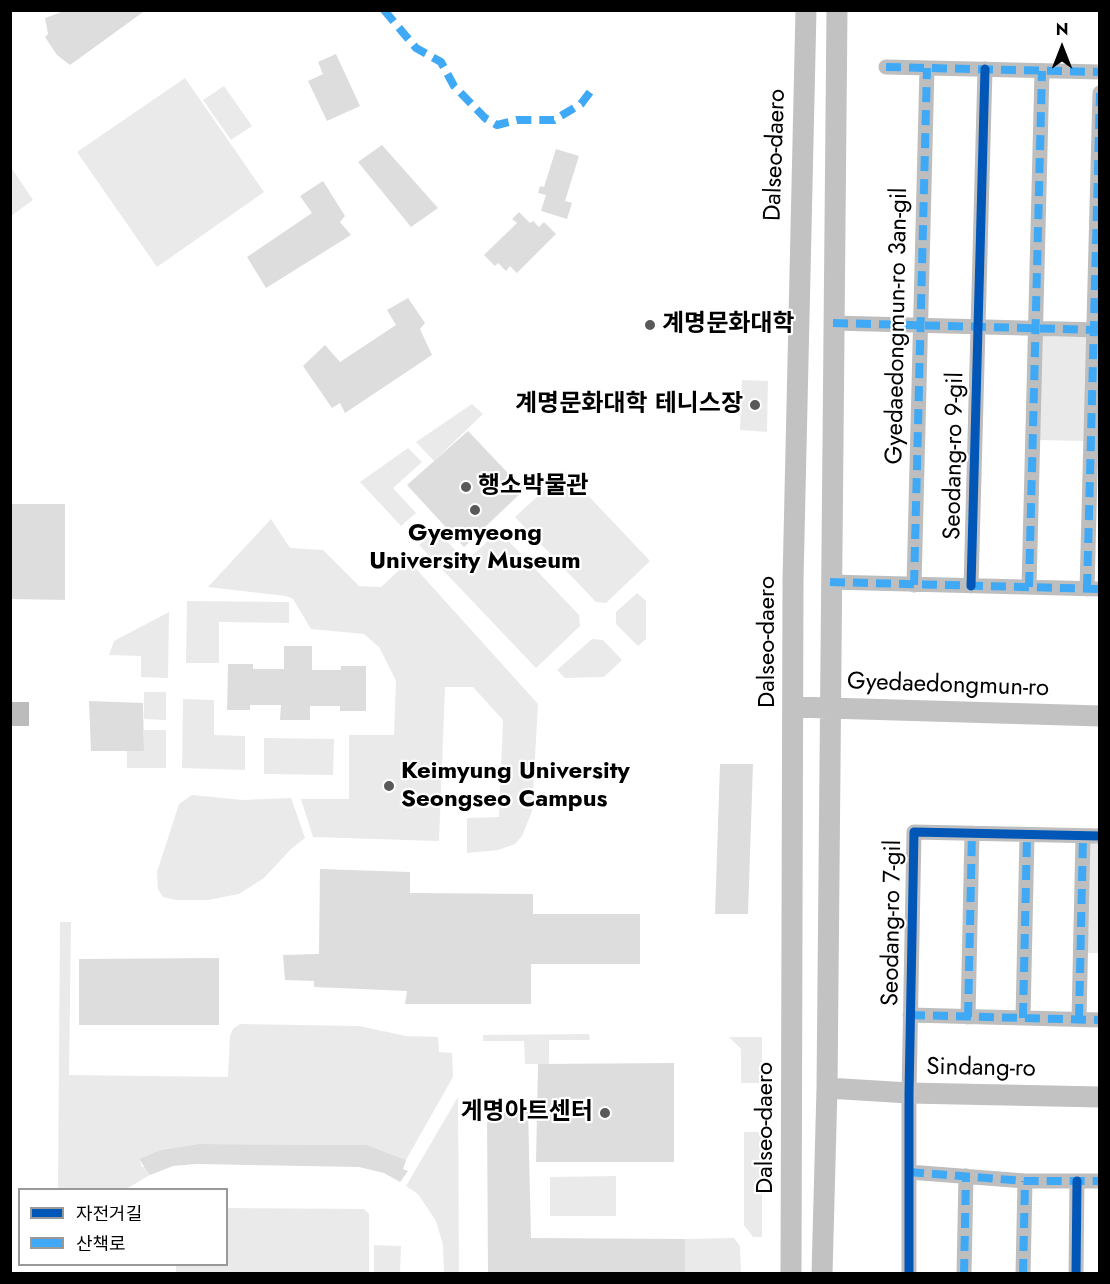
<!DOCTYPE html>
<meta charset="utf-8">
<style>
body{margin:0}
#map{position:relative;width:1110px;height:1284px;overflow:hidden;background:#fff;font-family:Jost,"Noto Sans KR",sans-serif}
canvas{display:block}
.frame{position:absolute;inset:0;border:12px solid #000;pointer-events:none}
.legend{position:absolute;left:18px;top:1188px;width:210px;height:78px;box-sizing:border-box;background:#fff;border:2px solid #999;margin:0;padding:8px 10px;list-style:none;font-size:18px;color:#000}
.legend li{display:flex;align-items:center;gap:12px;height:30px}
.legend b{width:30px;border:2px solid #999}
.north{position:absolute;left:1032px;top:18px;width:60px;height:60px;-webkit-text-stroke:4px #fff;paint-order:stroke;rotate:0deg;font-size:16px;font-weight:700;line-height:24px;text-align:center;color:#000}
.north::after{content:'';display:block;margin:auto;width:21px;height:27px;background:#000;clip-path:polygon(50% 0,100% 100%,50% 72%,0 100%)}
</style>
<div id="map">
<canvas width="1110" height="1284"></canvas>
<div class="frame"></div>
<ul class="legend">
<li><b style="height:8px;background:#0057b8"></b>자전거길</li>
<li><b style="height:8px;background:#3fa9f5"></b>산책로</li>
</ul>
<div class="north">N</div>
</div>
<script>
const c = document.querySelector('canvas').getContext('2d');
c.lineJoin = 'round';
function fill(path, color) {
  c.fillStyle = color;
  c.fill(path, 'evenodd');
}
function shape(rows) {
  const path = new Path2D();
  for (const r of rows) {
    path.moveTo(r[0], r[1]);
    for (let i = 2; i < r.length; i += 2) path.lineTo(r[i], r[i + 1]);
  }
  return path;
}
function strokePath(path, color, width, dash) {
  c.strokeStyle = color;
  c.lineWidth = width;
  c.lineCap = dash ? 'butt' : 'round';
  c.setLineDash(dash || []);
  c.stroke(path);
}
function label(font, color, halo, rows, align = 'center') {
  c.font = font + ' Jost,"Noto Sans KR",sans-serif';
  c.lineWidth = 4.5;
  c.setLineDash([]);
  c.textBaseline = 'middle';
  c.strokeStyle = halo;
  c.fillStyle = color;
  for (const [text, x, y, turn = 0] of rows) {
    c.save();
    c.translate(x, y);
    c.rotate((+turn || 0) * Math.PI / 180);
    c.textAlign = isNaN(turn) ? turn : align;
    if (halo) c.strokeText(text, 0, 0);
    c.fillText(text, 0, 0);
    c.restore();
  }
}
fill(shape([
 [185,78,264,192,157,267,77,152],
 [224,86,252,126,231,140,203,100],
 [11,167,33,200,11,216,10,216],
 [1040,336,1089,337,1086,441,1036,440],
 [742,380,768,381,767,432,740,430],
 [472,404,483,414,434,461,416,442],
 [408,448,422,462,393,488,416,513,401,526,360,482],
 [565,471,650,561,606,603,596,602,515,517],
 [271,519,290,548,323,550,359,586,381,587,409,561,538,704,532,811,522,836,515,844,498,850,467,853,467,818,499,817,503,720,473,687,445,687,439,841,313,837,301,799,349,799,349,735,394,735,396,681,379,647,364,634,311,629,293,599,286,596,208,587],
 [436,530,466,561,499,531,579,615,580,626,536,668,419,545],
 [637,593,646,601,646,639,638,646,616,624,616,612],
 [187,601,289,602,289,623,219,622,219,663,186,663],
 [169,612,168,678,141,677,141,656,109,655,114,641],
 [592,639,603,640,622,660,604,677,565,678,557,670],
 [144,692,166,692,166,720,144,719],
 [183,699,214,700,214,735,245,736,245,770,182,768],
 [144,730,166,730,166,768,127,768,127,751,144,751],
 [264,738,334,739,333,775,264,774],
 [192,795,242,800,291,798,305,838,291,849,264,878,239,894,208,900,176,900,163,897,158,889,157,872,179,804],
 [1086,839,1099,840,1099,953,1084,953],
 [60,922,71,922,69,1075,228,1077,230,1036,233,1029,240,1024,359,1026,406,1036,438,1037,439,1052,452,1053,453,1077,406,1160,367,1145,198,1144,160,1150,139,1159,142,1167,146,1166,150,1175,126,1189,58,1190],
 [589,1034,590,1040,549,1040,549,1064,525,1064,524,1041,483,1041,483,1035],
 [729,1037,762,1037,762,1083,741,1083,741,1049],
 [458,1097,459,1273,444,1273,443,1245,436,1221,418,1194,406,1186],
 [744,1132,762,1132,762,1237,753,1237,744,1225],
 [616,1176,616,1216,550,1216,550,1177],
 [227,1208,364,1209,369,1214,369,1273,176,1273,176,1265,226,1264],
 [734,1238,740,1246,741,1273,685,1274,685,1239],
 [374,1245,401,1246,400,1273,374,1273]
]), '#eaeaea');
fill(shape([
 [11,702,29,702,29,726,11,726]
]), '#bcbcbc');
fill(shape([
 [67,10,146,10,70,65,57,55,45,37,48,34,45,18],
 [336,54,360,106,327,121,308,81,323,74,318,62],
 [382,145,438,208,411,227,358,162],
 [556,149,579,156,565,201,572,203,567,219,541,211,546,195,538,193,540,186,544,187],
 [323,181,345,216,340,222,351,235,266,288,247,257,312,213,300,196],
 [519,212,530,223,533,221,539,227,544,222,556,234,517,273,510,266,506,271,498,263,495,266,484,255,517,223,512,219],
 [408,298,425,323,420,329,432,355,345,413,340,403,332,408,303,366,325,345,340,362,396,325,387,310],
 [468,431,524,490,464,547,407,485],
 [10,504,65,504,65,600,10,599],
 [284,646,312,646,312,670,341,670,341,666,366,666,366,711,340,711,340,706,310,706,310,720,280,720,281,705,250,705,250,710,227,710,228,664,253,664,253,669,284,669],
 [89,701,143,703,144,751,91,751],
 [720,764,753,764,748,914,715,914],
 [320,869,410,872,410,893,533,894,533,914,640,914,640,964,531,964,531,1004,405,1004,407,991,314,987,314,981,285,980,283,955,319,954],
 [219,958,219,1025,79,1025,79,959],
 [674,1063,674,1162,536,1162,538,1064],
 [487,1107,528,1107,531,1238,685,1239,685,1274,488,1274],
 [198,1144,367,1145,406,1160,403,1169,408,1171,400,1182,384,1173,359,1167,196,1164,173,1166,150,1175,139,1159,160,1150]
]), '#ddd');
strokePath(shape([
 [886,67,1100,72],
 [833,323,1100,330],
 [830,582,1100,589],
 [914,585,927,68],
 [971,586,985,69],
 [1029,587,1042,71],
 [1087,589,1100,93],
 [910,1015,1100,1020],
 [968,1017,972,833],
 [1023,1018,1027,835],
 [1079,1019,1083,836],
 [909,1172,1025,1181,1100,1181],
 [909,1274,909,1093,914,832,1100,836],
 [964,1274,966,1176],
 [1023,1274,1025,1181],
 [1076,1274,1077,1181]
]), '#bebebe', 15);
strokePath(shape([
 [794,707,1100,716],
 [827,1088,909,1093,1100,1097],
 [791,1274,793,581,806,10],
 [822,1274,827,1088,837,10]
]), '#c2c2c2', 21);
strokePath(shape([
 [384,10,416,48,441,62,454,86,485,118,497,125,517,120,554,120,581,104,593,88],
 [886,67,1100,72],
 [833,323,1100,330],
 [830,582,1100,589],
 [914,585,927,68],
 [1029,587,1042,71],
 [1087,589,1100,93],
 [910,1015,1100,1020],
 [968,1017,972,833],
 [1023,1018,1027,835],
 [1079,1019,1083,836],
 [909,1172,1025,1181,1100,1181],
 [964,1274,966,1176],
 [1023,1274,1025,1181]
]), '#3fa9f5', 8, [15, 8]);
strokePath(shape([
 [971,586,985,69],
 [909,1274,909,1093,914,832,1100,836],
 [1076,1274,1077,1181]
]), '#0057b8', 9);
for (const [x, y, r, color] of [
 [650,325,6,"#595959"],
 [755,405,6,"#595959"],
 [466,487,6,"#595959"],
 [475,510,6,"#595959"],
 [389,786,6,"#595959"],
 [605,1113,6,"#595959"]
]) {
  const dot = new Path2D();
  dot.arc(x, y, r, 0, 2 * Math.PI);
  c.fillStyle = color;
  c.fill(dot);
  strokePath(dot, '#fff', 2);
}
label('24px', '#000', '#fff', [
 ["Dalseo-daero",776,155,-88],
 ["Gyedaedongmun-ro 3an-gil",898,326,-89],
 ["Seodang-ro 9-gil",955,456,-89],
 ["Dalseo-daero",768,642,-90],
 ["Gyedaedongmun-ro",948,686,2],
 ["Seodang-ro 7-gil",893,923,-89],
 ["Sindang-ro",981,1069,1],
 ["Dalseo-daero",766,1128,-90]
]);
label('bold 24px', '#000', '#fff', [
 ["계명문화대학",662,325],
 ["계명문화대학 테니스장",743,405,"right"],
 ["행소박물관",478,487],
 ["Gyemyeong",475,534,"center"],
 ["University Museum",475,562,"center"],
 ["Keimyung University",401,772],
 ["Seongseo Campus",401,800],
 ["게명아트센터",593,1113,"right"]
], 'left');
</script>
